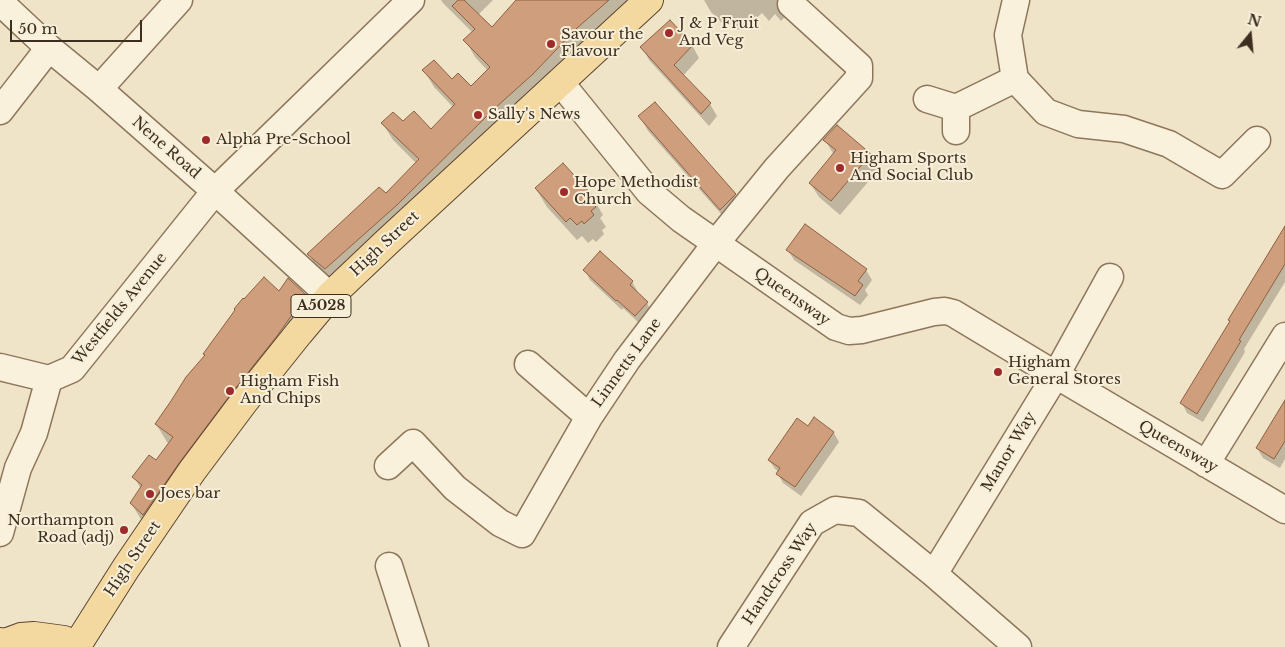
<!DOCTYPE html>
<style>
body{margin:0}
#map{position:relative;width:1285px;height:647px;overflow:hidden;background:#f0e4c8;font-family:"Libre Baskerville",serif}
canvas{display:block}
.north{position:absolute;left:1225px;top:10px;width:50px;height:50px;-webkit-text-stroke:4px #f7eed8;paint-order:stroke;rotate:17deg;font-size:14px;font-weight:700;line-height:20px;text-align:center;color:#3d2e20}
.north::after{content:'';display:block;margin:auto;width:18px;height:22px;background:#3d2e20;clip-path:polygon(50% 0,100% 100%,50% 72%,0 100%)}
.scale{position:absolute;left:10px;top:20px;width:132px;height:22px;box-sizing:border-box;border:2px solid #3d2e20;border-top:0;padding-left:6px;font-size:15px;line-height:18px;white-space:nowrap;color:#3d2e20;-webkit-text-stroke:4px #f7eed8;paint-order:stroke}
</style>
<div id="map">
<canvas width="1285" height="647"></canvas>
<div class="north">N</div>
<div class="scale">50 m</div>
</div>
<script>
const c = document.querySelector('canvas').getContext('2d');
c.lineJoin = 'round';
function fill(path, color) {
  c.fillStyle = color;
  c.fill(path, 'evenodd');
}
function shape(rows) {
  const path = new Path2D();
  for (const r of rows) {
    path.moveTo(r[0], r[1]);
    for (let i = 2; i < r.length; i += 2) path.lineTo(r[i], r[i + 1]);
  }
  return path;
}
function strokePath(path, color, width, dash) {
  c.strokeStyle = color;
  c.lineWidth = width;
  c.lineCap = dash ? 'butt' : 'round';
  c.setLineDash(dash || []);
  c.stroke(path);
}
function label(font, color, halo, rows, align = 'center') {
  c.font = font + ' "Libre Baskerville",serif';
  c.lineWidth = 4;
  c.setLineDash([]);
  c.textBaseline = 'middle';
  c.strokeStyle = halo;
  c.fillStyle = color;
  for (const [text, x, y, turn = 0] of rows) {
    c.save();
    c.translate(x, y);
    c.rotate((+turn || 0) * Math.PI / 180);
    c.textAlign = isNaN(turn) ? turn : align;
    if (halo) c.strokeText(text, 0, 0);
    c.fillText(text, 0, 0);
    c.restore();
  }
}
fill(shape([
 [441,0,493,0,478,15,492,29,517,0,638,0,335,286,318,271,309,254,386,195,416,163,393,140,383,124,403,122,431,131,453,107,434,87,424,70,471,88,488,71,475,57,465,40,473,33,443,3],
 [704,0,785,0,791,10,781,21,775,14,769,21,762,13,749,25,746,22,738,30,731,24,727,28,711,12],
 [692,45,699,58,683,76,710,104,717,116,709,126,649,60,642,47],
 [655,104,735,195,743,210,729,223,648,131,640,117],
 [825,140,870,154,879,169,840,215,819,197,810,183,834,155],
 [536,189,592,196,603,215,600,218,606,227,602,230,604,234,596,242,593,239,588,243,582,236,577,240,547,207],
 [806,226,866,270,872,280,865,290,868,295,860,305,794,260,788,250],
 [1285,227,1285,282,1244,349,1245,352,1203,422,1187,413,1182,403,1231,323,1229,320],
 [601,253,632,282,638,292,637,293,647,303,652,312,641,325,623,308,622,310,590,280,585,270],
 [279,292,305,295,316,314,142,521,131,503,141,489,134,477,156,461,169,444,167,442,156,424],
 [1285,400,1285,459,1280,468,1263,458,1257,448],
 [808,428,834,433,839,442,801,496,783,483,778,474,779,472,775,469,769,460]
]), '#0003');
const building = shape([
 [458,0,464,0,492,27,516,0,609,0,577,28,533,74,494,109,397,205,325,269,307,254,379,187,386,193,419,159,381,123,393,112,403,121,414,111,431,129,455,104,422,70,434,60,452,79,458,73,471,86,490,67,463,40,475,29,452,6,458,0],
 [670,20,693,45,674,65,711,103,701,114,640,47,670,20],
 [655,102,736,194,720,210,638,116,655,102],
 [837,125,871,154,831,201,809,183,836,150,823,140,837,125],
 [563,163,593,196,589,200,596,207,591,211,594,215,584,224,582,221,577,225,570,218,566,222,535,188,563,163],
 [805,224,867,269,858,281,863,285,855,296,786,250,805,224],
 [1285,226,1285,264,1239,340,1241,341,1197,414,1180,403,1230,321,1228,320,1285,226],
 [600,251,633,281,630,285,648,302,635,316,617,300,616,301,583,270,600,251],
 [264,277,279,291,288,278,306,295,277,336,231,394,180,462,143,515,130,503,142,485,132,477,149,455,156,460,173,437,155,424,171,401,186,377,205,355,203,354,235,310,234,309,243,298,244,299,264,277],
 [1285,400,1285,441,1274,459,1256,448,1285,400],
 [814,417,834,432,795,487,776,474,780,468,768,460,797,418,808,426,814,417]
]);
fill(building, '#cf9f7d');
strokePath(building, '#8d5f41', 1);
const minor = shape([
 [1016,0,1008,35,1015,79,1046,112,1078,124,1124,129,1169,144,1222,175,1257,140],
 [0,2,49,48,99,89,215,191,330,296],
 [560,82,649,192,681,219,836,327,849,331,862,330,934,312,945,311,953,313,1056,375,1285,510],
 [99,89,179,0],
 [927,99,956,108,1015,79],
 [956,108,956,131],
 [0,111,49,48],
 [528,364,589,417],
 [0,367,49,379,72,369,215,191,411,0],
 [1206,464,1285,336],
 [388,466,413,443,455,488,500,523,522,534,589,417,627,360,716,243,777,168,859,78,859,66,791,4],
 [0,533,18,468,34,433,49,379],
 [389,566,415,647],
 [934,574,1056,375,1110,277],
 [731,647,812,523,835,510,859,513,934,574,1018,647]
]);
const major = shape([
 [0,642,5,643,21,637,34,636,64,640,77,646],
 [76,647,126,568,192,471,243,403,299,333,330,296,388,241,649,0]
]);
strokePath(minor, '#8d765c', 29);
strokePath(major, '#5b4430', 30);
strokePath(minor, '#faf1dc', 26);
strokePath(major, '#f3d9a0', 28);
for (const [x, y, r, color] of [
 [669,33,5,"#9e2a2b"],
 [551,44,5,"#9e2a2b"],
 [478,115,5,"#9e2a2b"],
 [206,140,5,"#9e2a2b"],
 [840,168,5,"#9e2a2b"],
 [564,192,5,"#9e2a2b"],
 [998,372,5,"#9e2a2b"],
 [230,391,5,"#9e2a2b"],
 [150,494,5,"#9e2a2b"],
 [124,530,5,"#9e2a2b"]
]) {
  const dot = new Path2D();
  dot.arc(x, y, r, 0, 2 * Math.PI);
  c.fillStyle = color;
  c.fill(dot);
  strokePath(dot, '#f7eed8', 2);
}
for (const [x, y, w] of [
 [321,306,60]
]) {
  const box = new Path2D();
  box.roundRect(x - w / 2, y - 11.5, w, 23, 4);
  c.fillStyle = '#f7eed8';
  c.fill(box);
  strokePath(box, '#3d2e20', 1);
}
label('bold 14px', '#3d2e20', null, [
 ["A5028",321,306]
]);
label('15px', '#3d2e20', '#f7eed8', [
 ["J & P Fruit",679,24],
 ["And Veg",679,41],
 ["Savour the",561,35],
 ["Flavour",561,52],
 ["Sally's News",488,115],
 ["Alpha Pre-School",216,140],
 ["Higham Sports",850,159],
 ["And Social Club",850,176],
 ["Hope Methodist",574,183],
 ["Church",574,200],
 ["Higham",1008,363],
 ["General Stores",1008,380],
 ["Higham Fish",240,382],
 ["And Chips",240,399],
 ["Joes bar",160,494],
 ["Northampton",114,521,"right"],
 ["Road (adj)",114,538,"right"]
], 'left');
label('15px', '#3d2e20', '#f7eed8', [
 ["Nene Road",166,148,41],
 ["High Street",385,244,-43],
 ["Queensway",792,297,35],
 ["Westfields Avenue",120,309,-51],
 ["Linnetts Lane",627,363,-54],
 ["Queensway",1178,447,30],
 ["Manor Way",1009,452,-59],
 ["High Street",133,559,-56],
 ["Handcross Way",780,574,-56]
]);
</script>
